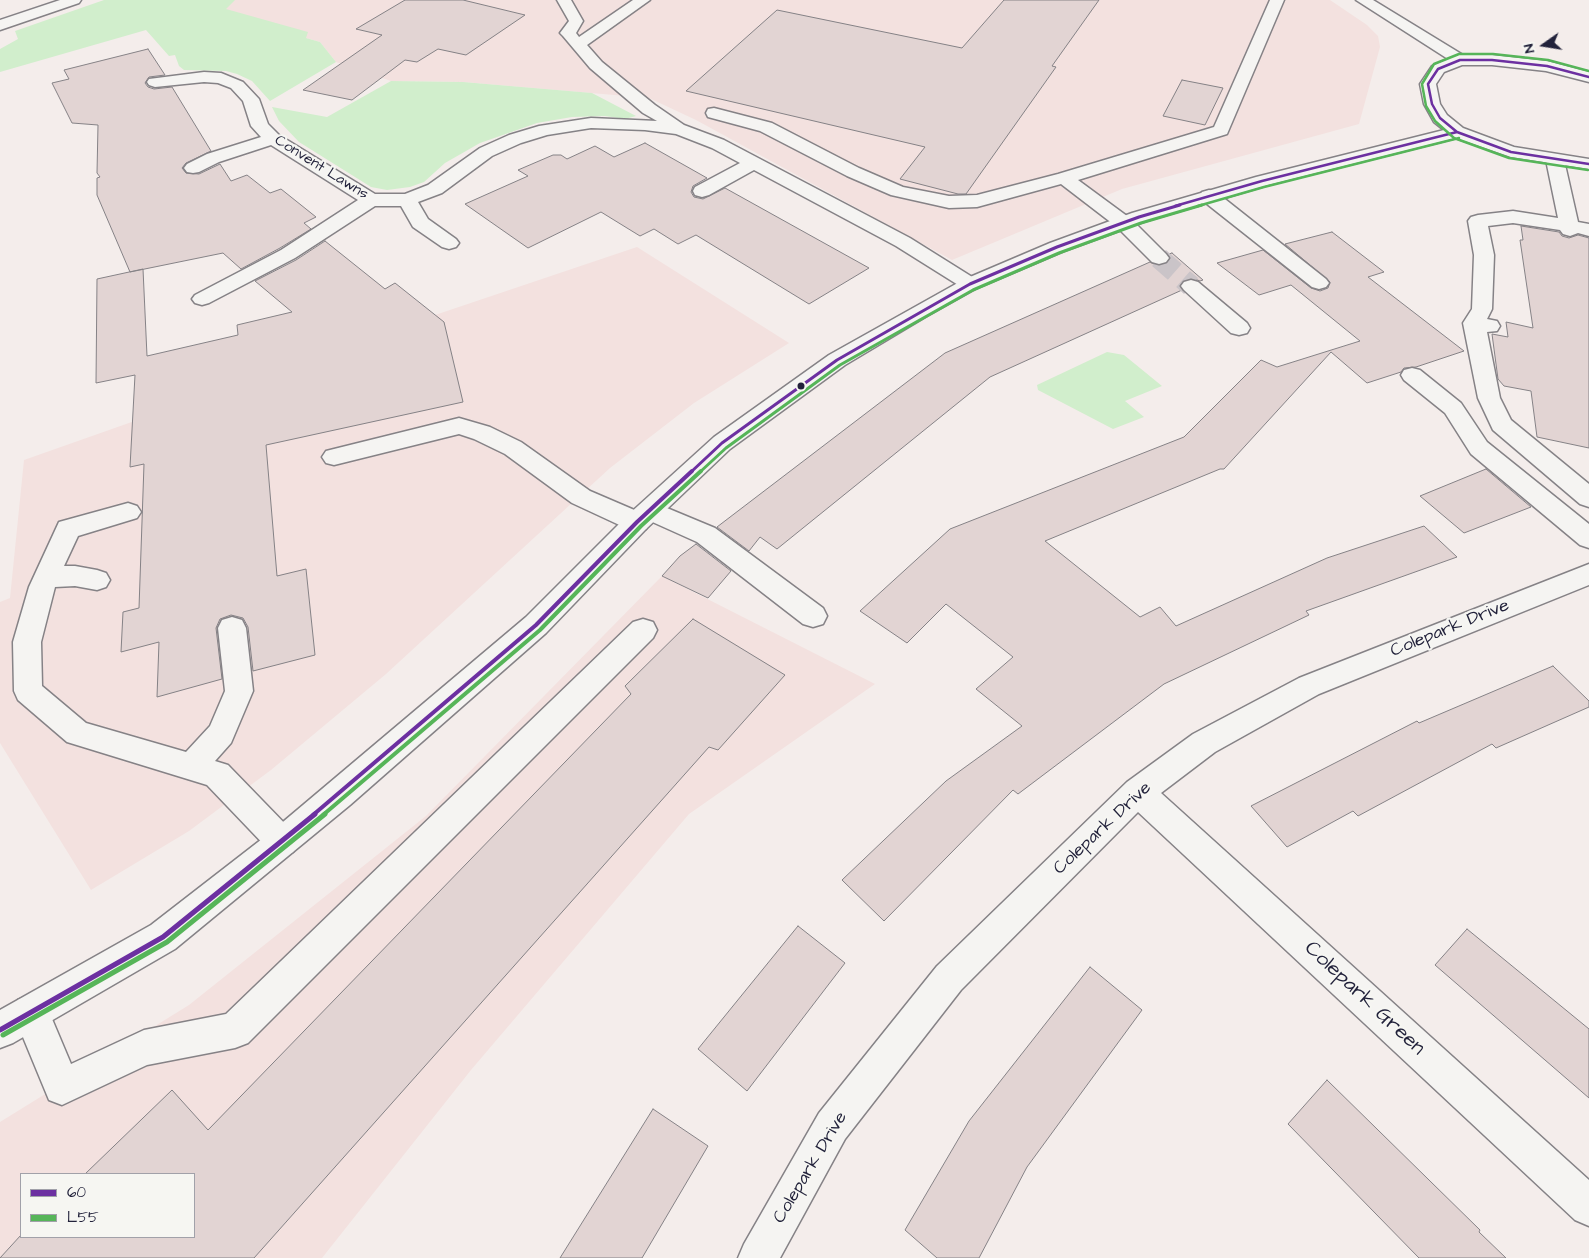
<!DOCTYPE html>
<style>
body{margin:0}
#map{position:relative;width:1589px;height:1258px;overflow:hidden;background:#f4edeb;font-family:"Architects Daughter",sans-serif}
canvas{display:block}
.legend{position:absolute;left:20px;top:1173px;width:175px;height:65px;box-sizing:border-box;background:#f6f6f2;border:1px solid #a1a1a9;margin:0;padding:6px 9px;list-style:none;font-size:15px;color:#22223b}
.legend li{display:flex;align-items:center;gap:10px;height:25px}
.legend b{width:25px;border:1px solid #a1a1a9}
.north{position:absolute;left:1519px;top:20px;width:50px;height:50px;-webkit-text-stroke:4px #f6f6f2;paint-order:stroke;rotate:257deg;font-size:14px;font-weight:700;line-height:20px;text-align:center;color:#22223b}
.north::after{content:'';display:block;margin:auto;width:18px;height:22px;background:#22223b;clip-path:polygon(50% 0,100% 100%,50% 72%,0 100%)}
</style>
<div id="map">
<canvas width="1589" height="1258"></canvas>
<ul class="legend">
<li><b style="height:6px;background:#6c30a1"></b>60</li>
<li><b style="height:6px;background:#56b559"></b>L55</li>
</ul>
<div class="north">N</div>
</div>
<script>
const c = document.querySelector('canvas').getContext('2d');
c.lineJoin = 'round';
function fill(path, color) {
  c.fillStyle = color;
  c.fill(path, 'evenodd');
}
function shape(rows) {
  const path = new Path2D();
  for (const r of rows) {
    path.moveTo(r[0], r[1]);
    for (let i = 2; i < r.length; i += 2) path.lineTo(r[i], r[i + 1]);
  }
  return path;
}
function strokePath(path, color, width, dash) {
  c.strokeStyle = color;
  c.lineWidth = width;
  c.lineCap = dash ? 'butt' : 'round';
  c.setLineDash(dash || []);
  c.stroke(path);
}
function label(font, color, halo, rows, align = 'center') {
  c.font = font + ' "Architects Daughter",sans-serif';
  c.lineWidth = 4.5;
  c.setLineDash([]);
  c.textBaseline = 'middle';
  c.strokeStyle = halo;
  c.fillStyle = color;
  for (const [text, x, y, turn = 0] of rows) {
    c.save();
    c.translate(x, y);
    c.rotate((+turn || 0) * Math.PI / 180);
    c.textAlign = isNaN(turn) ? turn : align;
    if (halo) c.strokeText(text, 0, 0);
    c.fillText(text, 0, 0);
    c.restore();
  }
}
fill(shape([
 [225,0,1330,0,1367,25,1378,36,1380,47,1359,124,1122,189,952,260,696,120,649,98,463,82,391,81,336,62,320,42,306,38,213,26],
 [637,247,789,343,694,403,610,468,386,674,271,770,189,831,91,890,0,743,0,602,10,598,24,460,438,314],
 [662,576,875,684,689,814,471,1070,322,1258,0,1258,0,1122,189,1005,426,816],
 [21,1174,194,1174,194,1237,21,1237]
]), '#f3e1df');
fill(shape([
 [104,0,235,0,226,9,308,32,306,38,320,42,336,62,270,101,252,81,237,74,226,71,184,70,179,66,175,55,169,56,146,30,0,72,0,49,18,39,15,31],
 [391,81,463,82,592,93,636,116,625,119,605,116,572,117,537,123,480,143,445,163,424,182,410,187,387,190,371,187,299,142,279,121,272,107,327,117],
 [1107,352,1124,355,1162,386,1125,401,1144,417,1113,429,1038,390,1037,385]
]), '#d1eecc');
const building = shape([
 [405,0,463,0,525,15,466,55,438,49,417,62,405,60,352,100,303,90,382,35,356,29,405,0],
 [1004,0,1099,0,1052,66,1056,67,966,194,958,194,900,179,925,147,686,91,777,10,962,48,1004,0],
 [148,49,165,75,149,77,145,83,148,87,154,89,172,87,211,151,186,163,182,168,186,173,199,174,220,164,231,181,247,175,270,193,281,189,316,217,304,223,311,229,280,248,241,269,223,253,130,272,97,195,97,178,100,177,97,173,98,125,72,123,52,83,69,79,64,70,148,49],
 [1182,80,1223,88,1205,125,1163,116,1182,80],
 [645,143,707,178,693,186,691,192,694,197,703,199,725,188,869,268,809,304,696,235,678,244,654,229,640,236,601,212,528,248,465,204,528,176,518,170,553,155,561,155,567,159,595,146,614,157,645,143],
 [1521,226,1559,232,1562,236,1569,238,1578,235,1589,238,1589,448,1537,437,1531,391,1504,386,1498,379,1492,334,1508,337,1506,322,1533,328,1520,240,1523,240,1521,226],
 [1332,232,1384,272,1368,277,1464,351,1416,367,1404,368,1401,372,1367,383,1331,352,1224,469,1220,469,1045,541,1140,617,1160,607,1176,626,1327,558,1424,526,1457,557,1306,611,1309,615,1164,684,1018,794,1013,790,884,921,842,880,946,781,1022,726,976,689,1013,657,946,604,907,643,860,611,950,529,1184,437,1261,360,1277,367,1360,341,1291,285,1259,295,1217,263,1263,250,1311,288,1320,291,1328,288,1330,282,1285,244,1332,232],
 [325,241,385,289,395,283,444,322,463,402,266,445,277,576,306,569,315,655,253,671,248,627,243,618,231,615,220,619,216,628,222,679,157,697,159,642,121,652,123,612,139,608,144,464,130,467,135,375,96,383,97,279,143,269,147,356,238,335,237,325,292,312,255,281,296,260,325,241],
 [1172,253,1203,280,1200,281,1192,278,1183,280,1179,286,1182,290,990,377,777,549,760,537,749,551,717,527,945,353,1150,262,1158,266,1167,264,1171,258,1169,254,1172,253],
 [1486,469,1531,507,1464,533,1420,496,1486,469],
 [696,544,731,571,708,598,662,576,680,556,696,544],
 [693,619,785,675,718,750,709,747,254,1258,0,1258,21,1235,194,1237,194,1174,85,1174,172,1090,208,1130,631,694,625,686,693,619],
 [1553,666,1589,701,1589,707,1496,748,1492,744,1358,816,1353,811,1287,847,1251,806,1417,721,1419,723,1553,666],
 [798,926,845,963,747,1091,698,1049,798,926],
 [1467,929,1589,1029,1589,1098,1435,965,1467,929],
 [1090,967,1142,1010,1027,1167,979,1258,937,1258,905,1230,969,1121,1090,967],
 [1327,1080,1480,1230,1479,1232,1506,1258,1419,1258,1288,1124,1327,1080],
 [653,1109,708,1146,642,1258,560,1258,653,1109]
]);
fill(building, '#e2d4d3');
strokePath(building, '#858286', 1);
strokePath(shape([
 [1159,258,1191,286]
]), '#cac4c8', 21, [21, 11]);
const minor = shape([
 [557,0,571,0,583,21,576,33,579,37,633,0,650,0,587,45,602,62,655,105,684,125,724,140,910,238,977,280,980,284,977,288,970,290,963,288,896,246,754,170,709,195,702,197,695,195,693,191,695,187,740,163,712,148,676,134,645,130,591,128,547,135,521,143,492,156,442,193,418,202,428,219,456,239,459,243,456,247,449,249,442,247,413,227,401,206,375,206,295,258,209,303,202,305,195,303,192,299,195,295,281,250,358,200,271,145,219,162,199,172,193,173,187,172,184,168,187,164,207,154,261,137,251,126,243,101,231,88,218,83,204,82,155,87,149,85,147,82,149,79,204,72,221,73,243,82,259,99,268,124,279,135,375,194,405,194,428,185,480,148,509,135,539,126,591,118,657,121,643,113,590,68,563,36,560,33,569,21,557,0],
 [1270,0,1284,0,1227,134,1078,180,1131,219,1166,254,1169,258,1166,262,1159,264,1152,262,1117,227,1061,184,977,207,949,208,891,195,847,176,760,131,708,117,706,113,708,109,714,108,772,123,859,168,903,187,949,196,977,195,1058,174,1214,127,1270,0],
 [1555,155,1561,156,1564,160,1578,222,1589,224,1589,236,1578,233,1570,236,1563,234,1560,230,1513,223,1488,226,1494,255,1492,309,1487,319,1497,321,1500,326,1497,331,1487,332,1500,398,1511,420,1589,484,1589,507,1580,504,1493,430,1478,398,1463,323,1472,309,1474,255,1468,221,1471,217,1478,215,1513,211,1558,218,1546,160,1549,156,1555,155],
 [1209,190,1216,192,1326,279,1329,283,1326,287,1319,289,1312,287,1202,200,1200,196,1202,192,1209,190],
 [1191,280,1198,282,1247,323,1250,328,1247,333,1239,335,1231,333,1184,290,1181,286,1184,282,1191,280],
 [1412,368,1420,370,1461,403,1487,442,1589,524,1589,548,1580,545,1471,454,1445,413,1404,380,1401,375,1404,370,1412,368],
 [459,418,490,427,521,442,590,491,639,512,637,510,641,504,650,501,715,528,823,608,827,616,823,624,813,627,803,624,697,542,648,520,650,522,646,529,637,531,628,529,572,503,505,454,474,439,459,434,334,465,326,463,322,457,326,451,334,449,459,418],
 [128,503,137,506,141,512,137,518,78,536,64,566,75,566,97,570,106,573,110,580,106,587,97,590,75,586,55,587,41,642,42,686,86,723,186,752,210,726,225,691,218,628,222,620,232,617,242,620,246,628,253,691,231,743,215,761,228,765,293,832,298,842,293,852,282,857,271,852,207,785,67,742,18,700,14,691,13,642,29,587,59,522,128,503],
 [1589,564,1589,585,1319,694,1215,752,1161,793,1589,1180,1589,1226,1575,1220,1138,812,961,990,845,1139,780,1258,738,1258,744,1244,819,1113,937,966,1127,782,1193,734,1299,678,1589,564],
 [643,619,653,622,657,630,653,638,248,1043,235,1048,147,1065,62,1105,49,1100,13,1013,18,1000,31,995,44,1000,71,1064,144,1030,226,1014,633,622,643,619]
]);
const major = shape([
 [60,0,81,0,79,3,0,30,0,20,60,0],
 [1356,0,1373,0,1463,55,1492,55,1547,61,1589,72,1589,82,1546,71,1492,65,1462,65,1444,72,1436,84,1440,104,1447,115,1463,128,1514,147,1589,159,1589,169,1511,157,1456,138,1268,185,1146,221,1064,251,977,288,927,316,845,365,730,449,646,529,546,633,350,805,175,949,13,1043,0,1048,0,1010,151,925,271,832,526,617,628,515,714,437,829,355,963,280,1050,243,1132,213,1256,177,1444,130,1434,122,1424,104,1420,84,1432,66,1448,59,1356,0]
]);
strokePath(minor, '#858286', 3);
strokePath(major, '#858286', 3);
fill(minor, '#f5f4f2');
fill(major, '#f5f4f2');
strokePath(shape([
 [1589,77,1547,66,1492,60,1460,60,1438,69,1428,84,1432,104,1440,118,1457,132,1511,152,1589,164],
 [1175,206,1262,181,1457,132]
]), '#6c30a1', 2.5);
strokePath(shape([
 [691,472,722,443,837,360,970,284,1057,247,1139,217,1180,205]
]), '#6c30a1', 3);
strokePath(shape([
 [313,815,536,625,637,522,692,471]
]), '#6c30a1', 4);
strokePath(shape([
 [0,1030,163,937,315,814]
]), '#6c30a1', 5);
strokePath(shape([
 [1588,170,1509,158,1454,138,1435,121,1426,106,1422,84,1434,64,1459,54,1493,54,1548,60,1589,71],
 [1198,206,1264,187,1459,138]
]), '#56b559', 2.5);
strokePath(shape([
 [700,472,726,448,840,365,973,290,1059,253,1141,223,1202,205]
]), '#56b559', 3);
strokePath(shape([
 [323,815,540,630,641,526,701,471]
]), '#56b559', 4);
strokePath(shape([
 [3,1035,167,942,325,814]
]), '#56b559', 5);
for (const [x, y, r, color] of [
 [801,386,4.5,"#22223b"]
]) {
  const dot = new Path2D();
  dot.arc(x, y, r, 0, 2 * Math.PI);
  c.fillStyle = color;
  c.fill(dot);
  strokePath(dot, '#f6f6f2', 2);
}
label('15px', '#22223b', '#f6f6f2', [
 ["Convent Lawns",321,168,32]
]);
label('18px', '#22223b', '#f6f6f2', [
 ["Colepark Drive",1450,629,-22],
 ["Colepark Drive",1103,829,-43],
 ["Colepark Drive",811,1168,-59]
]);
label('21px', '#22223b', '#f6f6f2', [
 ["Colepark Green",1364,999,43]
]);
</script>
